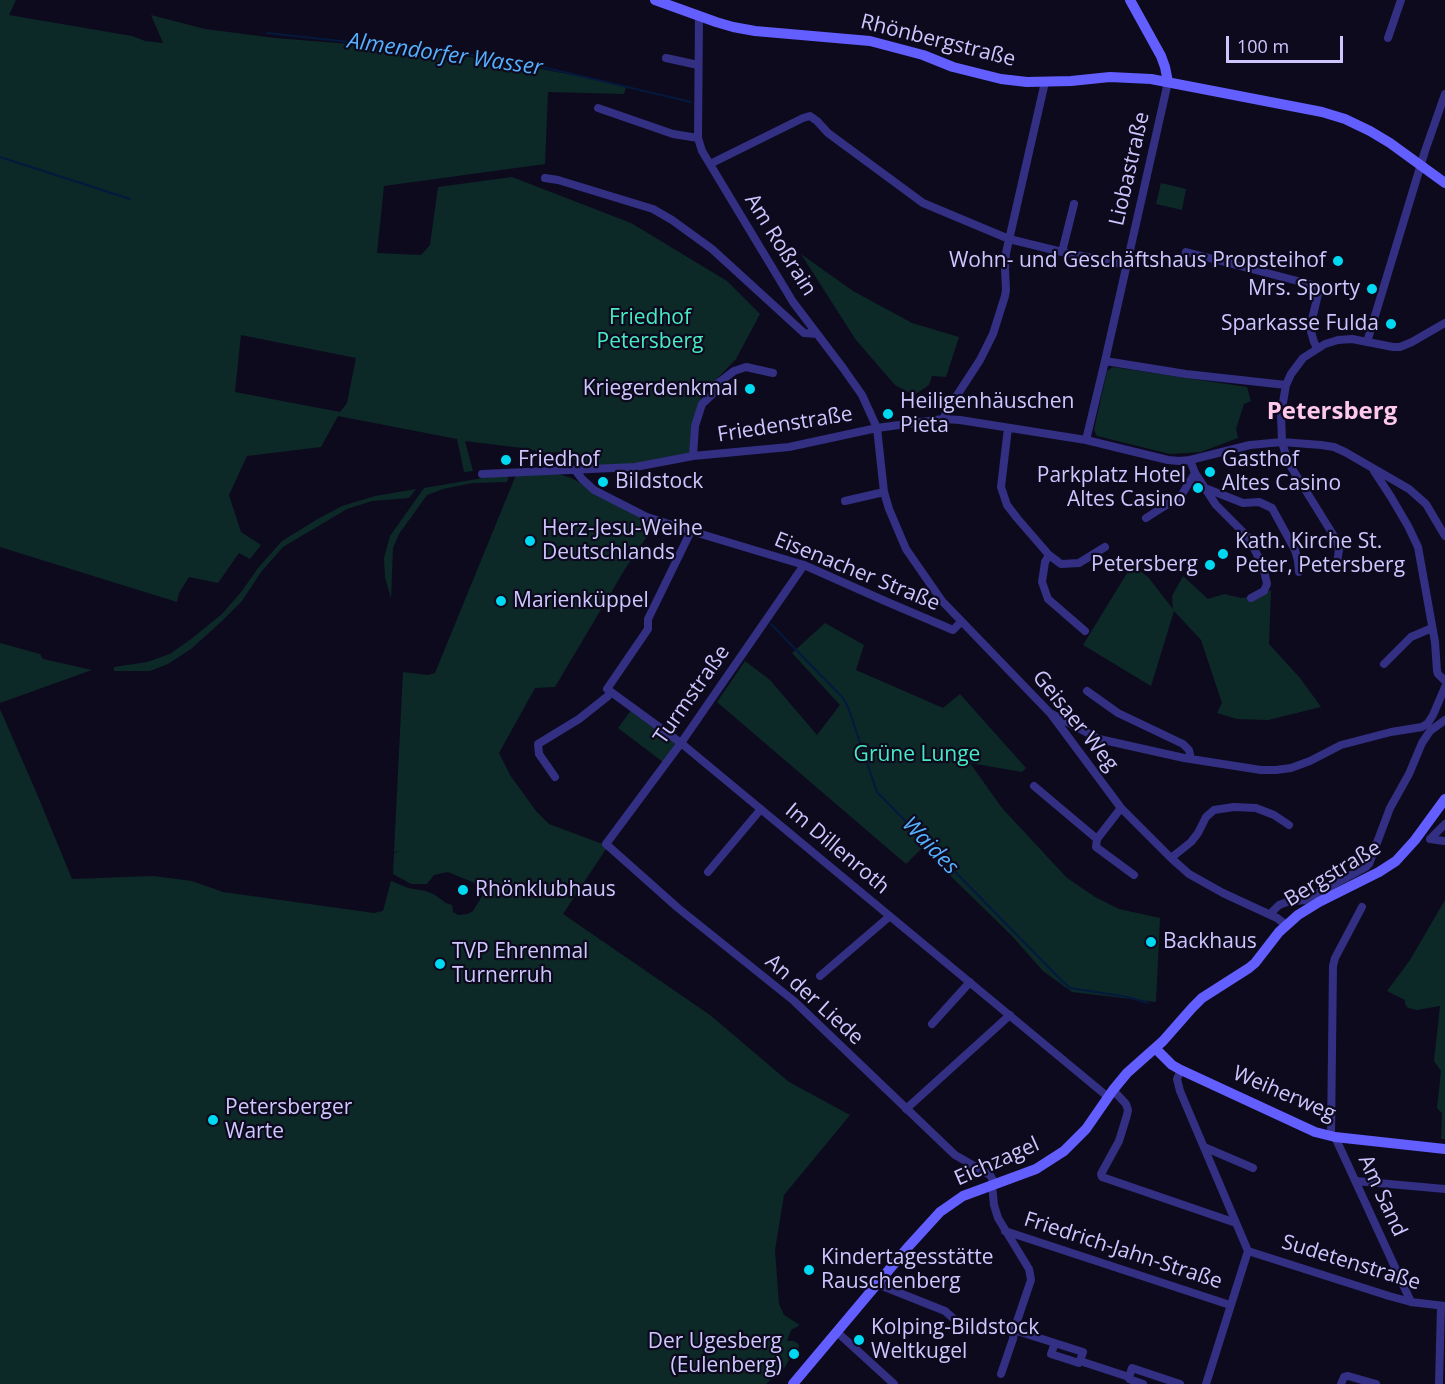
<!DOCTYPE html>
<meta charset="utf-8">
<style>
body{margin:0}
#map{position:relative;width:1445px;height:1384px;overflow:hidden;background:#0d0a1e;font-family:"Open Sans",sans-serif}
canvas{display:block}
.scale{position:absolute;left:1226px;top:36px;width:117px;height:27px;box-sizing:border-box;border:3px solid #cec7ff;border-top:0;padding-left:8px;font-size:18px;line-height:21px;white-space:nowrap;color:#cec7ff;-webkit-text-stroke:4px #0d0a1e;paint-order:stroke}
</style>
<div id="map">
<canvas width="1445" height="1384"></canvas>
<div class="scale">100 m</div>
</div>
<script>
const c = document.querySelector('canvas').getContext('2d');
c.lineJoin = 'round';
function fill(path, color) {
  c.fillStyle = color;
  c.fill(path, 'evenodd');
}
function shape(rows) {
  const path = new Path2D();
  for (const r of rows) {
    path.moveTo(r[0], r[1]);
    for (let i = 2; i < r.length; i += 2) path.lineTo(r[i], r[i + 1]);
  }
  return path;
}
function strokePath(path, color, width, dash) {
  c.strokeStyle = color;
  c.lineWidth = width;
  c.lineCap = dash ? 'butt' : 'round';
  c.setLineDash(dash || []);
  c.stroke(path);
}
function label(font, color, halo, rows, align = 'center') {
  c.font = font + ' "Open Sans",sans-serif';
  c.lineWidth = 4.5;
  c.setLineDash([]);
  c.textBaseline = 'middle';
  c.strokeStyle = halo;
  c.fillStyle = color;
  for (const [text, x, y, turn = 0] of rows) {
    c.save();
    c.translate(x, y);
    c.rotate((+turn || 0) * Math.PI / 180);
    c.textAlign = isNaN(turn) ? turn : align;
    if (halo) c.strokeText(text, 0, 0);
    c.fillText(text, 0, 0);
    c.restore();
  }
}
fill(shape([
 [0,0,16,0,9,15,132,36,145,41,163,43,151,15,205,29,275,38,375,46,495,60,588,78,626,87,624,94,548,92,545,164,384,186,377,253,421,255,430,245,438,187,512,177,631,223,727,281,760,314,736,359,703,393,691,427,690,454,635,464,588,467,560,452,542,453,530,449,465,441,473,471,464,472,457,439,338,416,321,447,247,456,229,495,241,532,261,545,250,559,239,553,218,583,189,577,179,593,177,602,0,547],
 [241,335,356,358,347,403,340,412,235,392],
 [1161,183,1186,189,1182,210,1156,204],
 [801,254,853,291,912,323,959,337,946,377,932,376,929,385,914,395,895,385,856,340],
 [1113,367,1247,387,1251,401,1244,404,1236,429,1238,438,1201,452,1170,454,1097,436,1094,430,1107,371],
 [559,474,571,478,656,523,625,569,555,687,535,688,499,753,510,775,536,811,549,824,608,846,563,914,710,1015,789,1082,850,1115,784,1195,775,1250,779,1304,784,1315,800,1325,791,1330,787,1341,794,1341,797,1343,799,1345,798,1351,789,1360,785,1367,766,1384,0,1384,0,709,37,794,72,879,153,876,192,881,223,892,374,913,383,911,391,881,408,888,426,891,435,895,446,903,452,905,453,912,458,915,468,914,473,911,487,888,448,872,434,875,427,884,411,884,393,874,394,853,402,851,394,852,403,672,428,675,435,673,516,475],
 [509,476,507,482,472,483,443,489,427,495,399,534,393,548,391,598,385,577,384,558,390,536,424,488,489,477],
 [416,489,409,498,372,501,347,509,283,547,261,572,242,601,222,621,191,649,168,664,150,671,114,671,114,667,147,662,170,654,191,639,222,614,242,591,258,568,282,541,316,520,342,506,375,496],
 [1132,565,1148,577,1173,609,1172,596,1183,576,1208,599,1224,594,1241,598,1259,596,1271,590,1269,644,1300,678,1321,707,1268,720,1237,719,1217,713,1222,703,1201,640,1174,611,1151,686,1083,645],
 [825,623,864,645,856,670,943,708,960,694,1026,768,1022,772,970,763,1002,808,1067,878,1095,897,1119,909,1160,918,1156,1002,1072,992,1043,971,1012,936,922,848,906,864,717,702,745,661,770,680,817,735,840,705,792,653],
 [0,643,40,654,43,659,92,670,0,703],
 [632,709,677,741,663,762,618,728],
 [1445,900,1445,1139,1441,1139,1442,1113,1437,1108,1441,1071,1434,1061,1440,1006,1417,1010,1408,1008,1405,1004,1405,1000,1387,991,1410,960]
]), '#0c2928');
strokePath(shape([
 [267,33,508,59,691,102],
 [0,157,130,199],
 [771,624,843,698,848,707,877,792,1062,981,1070,988,1128,997,1148,1003]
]), '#04193d', 2);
strokePath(shape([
 [699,16,698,138,702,151,793,302,843,368,862,395,877,428,884,492,889,509,906,549,942,601,1051,714,1121,808,1171,858,1189,874,1223,893,1277,918,1286,925],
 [1388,38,1401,0],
 [666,58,698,65],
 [598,108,673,134,698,138],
 [710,164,803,118,810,116,817,121,828,133,923,203,1009,239,1062,252,1126,265],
 [545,178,558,180,653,209,672,220,712,249,804,333,817,334],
 [1062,252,1074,204],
 [1186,252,1317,286,1319,290,1310,328,1314,342,1317,348],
 [1367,342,1425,151,1445,94],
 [1105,361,1186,374,1286,385],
 [943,419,950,406,980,360,993,334,1005,296,1006,290,1005,269,1006,253,1045,82],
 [1008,428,1001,487,1007,505,1017,518,1049,555,1061,564,1079,563,1105,547],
 [1086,440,1105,361,1168,82],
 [693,456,695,426,702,404,719,388,717,384,734,371,746,367,773,373],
 [1190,460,1195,473,1216,505,1248,537,1263,566,1267,584,1264,591,1251,598],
 [576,471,582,479,594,490,647,517,691,531,804,565,885,601,953,630,961,622],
 [1374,471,1391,497,1408,526,1418,547,1435,642,1437,671,1438,674,1445,681],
 [482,474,635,467,693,456,789,447,877,428,943,419,960,420,1086,440,1168,460,1179,461,1190,460,1250,445,1282,442,1321,445,1334,447,1345,452,1409,489,1426,504,1445,536],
 [1205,488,1243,503,1259,502,1272,508,1295,550,1298,561,1299,572],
 [845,501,884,492],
 [1146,518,1168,504,1179,499,1195,473],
 [691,531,648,619,648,629,607,689,681,743,1108,1097],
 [1049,555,1045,562,1042,582,1048,599,1085,631],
 [1337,563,1339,550,1337,541,1288,462,1282,442,1281,414,1286,385,1291,374,1303,358,1325,344,1338,340,1352,339,1393,347,1400,347,1412,342,1445,323],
 [804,565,681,743,606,844,678,908,794,1001,955,1155,990,1175,995,1184],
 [1384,664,1411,637,1432,628],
 [1087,691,1118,713,1183,744,1189,750,1191,759],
 [1052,714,1099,739,1184,758,1261,770,1276,770,1291,768,1310,761,1341,745,1391,732,1422,727,1428,723,1433,715,1445,687],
 [555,777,539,754,538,744,579,719,608,696,610,692],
 [1034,786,1097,839],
 [1121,808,1097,839,1096,847,1134,875],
 [1444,841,1430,839,1445,824],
 [1171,858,1191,842,1198,833,1206,817,1214,810,1234,807,1256,808,1274,815,1289,825],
 [708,872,761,809],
 [1270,914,1279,905,1287,902,1305,900,1366,867,1369,864,1390,808,1409,774,1422,743,1430,731,1445,720],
 [820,976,890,916],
 [932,1024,970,982],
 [1181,1070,1177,1079,1180,1091,1248,1251,1206,1384],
 [1113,1090,1126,1104,1128,1110,1127,1115,1119,1141,1101,1174,1102,1177,1236,1223],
 [906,1109,1010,1015],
 [1331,1136,1333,966,1335,958,1362,907],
 [1335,1137,1411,1302],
 [1204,1147,1253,1168],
 [1356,1181,1445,1189],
 [992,1185,994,1205,998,1218,1029,1269,1030,1274,1031,1280,1014,1330,1013,1339,1001,1374],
 [1005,1231,1230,1305],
 [1248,1251,1389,1296,1411,1302,1445,1306],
 [877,1284,945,1311,954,1319],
 [1014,1330,1083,1352,1080,1361,1129,1377,1132,1368,1180,1384],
 [837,1332,894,1384],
 [1055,1343,1051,1354,1079,1363,1080,1361],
 [1129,1377,1129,1379,1143,1384],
 [1341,1384,1344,1377,1348,1376,1376,1384],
 [1439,1384,1441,1306]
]), '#332f83', 8);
strokePath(shape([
 [655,0,716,22,733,27,755,31,870,41,923,55,953,67,1001,79,1027,82,1071,81,1110,77,1151,79,1322,112,1345,119,1370,131,1390,143,1445,183],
 [1130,0,1161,56,1165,67,1168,82],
 [1155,1048,1172,1065,1181,1070,1315,1132,1335,1137,1445,1149],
 [793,1384,909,1246,940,1212,963,1196,1036,1169,1064,1151,1086,1129,1113,1090,1127,1073,1163,1041,1192,1008,1202,998,1249,968,1255,963,1279,932,1298,915,1319,902,1379,872,1396,861,1415,840,1445,799]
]), '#635eff', 10);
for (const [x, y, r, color] of [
 [1338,261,6,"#00d9f2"],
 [1372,289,6,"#00d9f2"],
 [1391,324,6,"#00d9f2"],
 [750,389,6,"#00d9f2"],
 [888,414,6,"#00d9f2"],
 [506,460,6,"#00d9f2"],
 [1210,472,6,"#00d9f2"],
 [603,482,6,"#00d9f2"],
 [1198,488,6,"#00d9f2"],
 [530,541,6,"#00d9f2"],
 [1223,554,6,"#00d9f2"],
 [1210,565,6,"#00d9f2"],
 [501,601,6,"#00d9f2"],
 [463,890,6,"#00d9f2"],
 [1151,942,6,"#00d9f2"],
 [440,964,6,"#00d9f2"],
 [213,1120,6,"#00d9f2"],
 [809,1270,6,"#00d9f2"],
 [859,1340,6,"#00d9f2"],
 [794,1354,6,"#00d9f2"]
]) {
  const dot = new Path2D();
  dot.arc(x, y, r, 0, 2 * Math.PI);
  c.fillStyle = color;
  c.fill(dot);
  strokePath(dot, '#0d0a1e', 2);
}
label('21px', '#cec7ff', '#0d0a1e', [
 ["Rhönbergstraße",938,41,14],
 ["Liobastraße",1130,169,-77],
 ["Am Roßrain",780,245,58],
 ["Friedenstraße",785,425,-9],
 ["Eisenacher Straße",857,572,22],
 ["Turmstraße",692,695,-55],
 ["Geisaer Weg",1075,721,51],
 ["Im Dillenroth",837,849,40],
 ["Bergstraße",1333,874,-31],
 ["An der Liede",814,1000,42],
 ["Weiherweg",1284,1094,23],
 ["Eichzagel",997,1162,-24],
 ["Am Sand",1382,1196,65],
 ["Friedrich-Jahn-Straße",1123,1251,18],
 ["Sudetenstraße",1351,1263,17]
]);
label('21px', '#cec7ff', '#0d0a1e', [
 ["Wohn- und Geschäftshaus Propsteihof",1326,261,"right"],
 ["Mrs. Sporty",1360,289,"right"],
 ["Sparkasse Fulda",1379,324,"right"],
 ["Kriegerdenkmal",738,389,"right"],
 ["Heiligenhäuschen",900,402],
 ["Pieta",900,426],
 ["Friedhof",518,460],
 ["Gasthof",1222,460],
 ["Altes Casino",1222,484],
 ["Parkplatz Hotel",1186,476,"right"],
 ["Altes Casino",1186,500,"right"],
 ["Bildstock",615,482],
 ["Herz-Jesu-Weihe",542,529],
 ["Deutschlands",542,553],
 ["Kath. Kirche St.",1235,542],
 ["Peter, Petersberg",1235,566],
 ["Petersberg",1198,565,"right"],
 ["Marienküppel",513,601],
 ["Rhönklubhaus",475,890],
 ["Backhaus",1163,942],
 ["TVP Ehrenmal",452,952],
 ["Turnerruh",452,976],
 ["Petersberger",225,1108],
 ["Warte",225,1132],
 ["Kindertagesstätte",821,1258],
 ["Rauschenberg",821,1282],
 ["Kolping-Bildstock",871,1328],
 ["Weltkugel",871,1352],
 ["Der Ugesberg",782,1342,"right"],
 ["(Eulenberg)",782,1366,"right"]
], 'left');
label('21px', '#47ebc3', '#0d0a1e', [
 ["Friedhof",650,318],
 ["Petersberg",650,342],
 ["Grüne Lunge",917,755]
]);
label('italic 22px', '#55b0ff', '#0d0a1e', [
 ["Almendorfer Wasser",445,55,8],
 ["Waides",930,846,46]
]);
label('bold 24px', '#ffc9eb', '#0d0a1e', [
 ["Petersberg",1332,412]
]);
</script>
